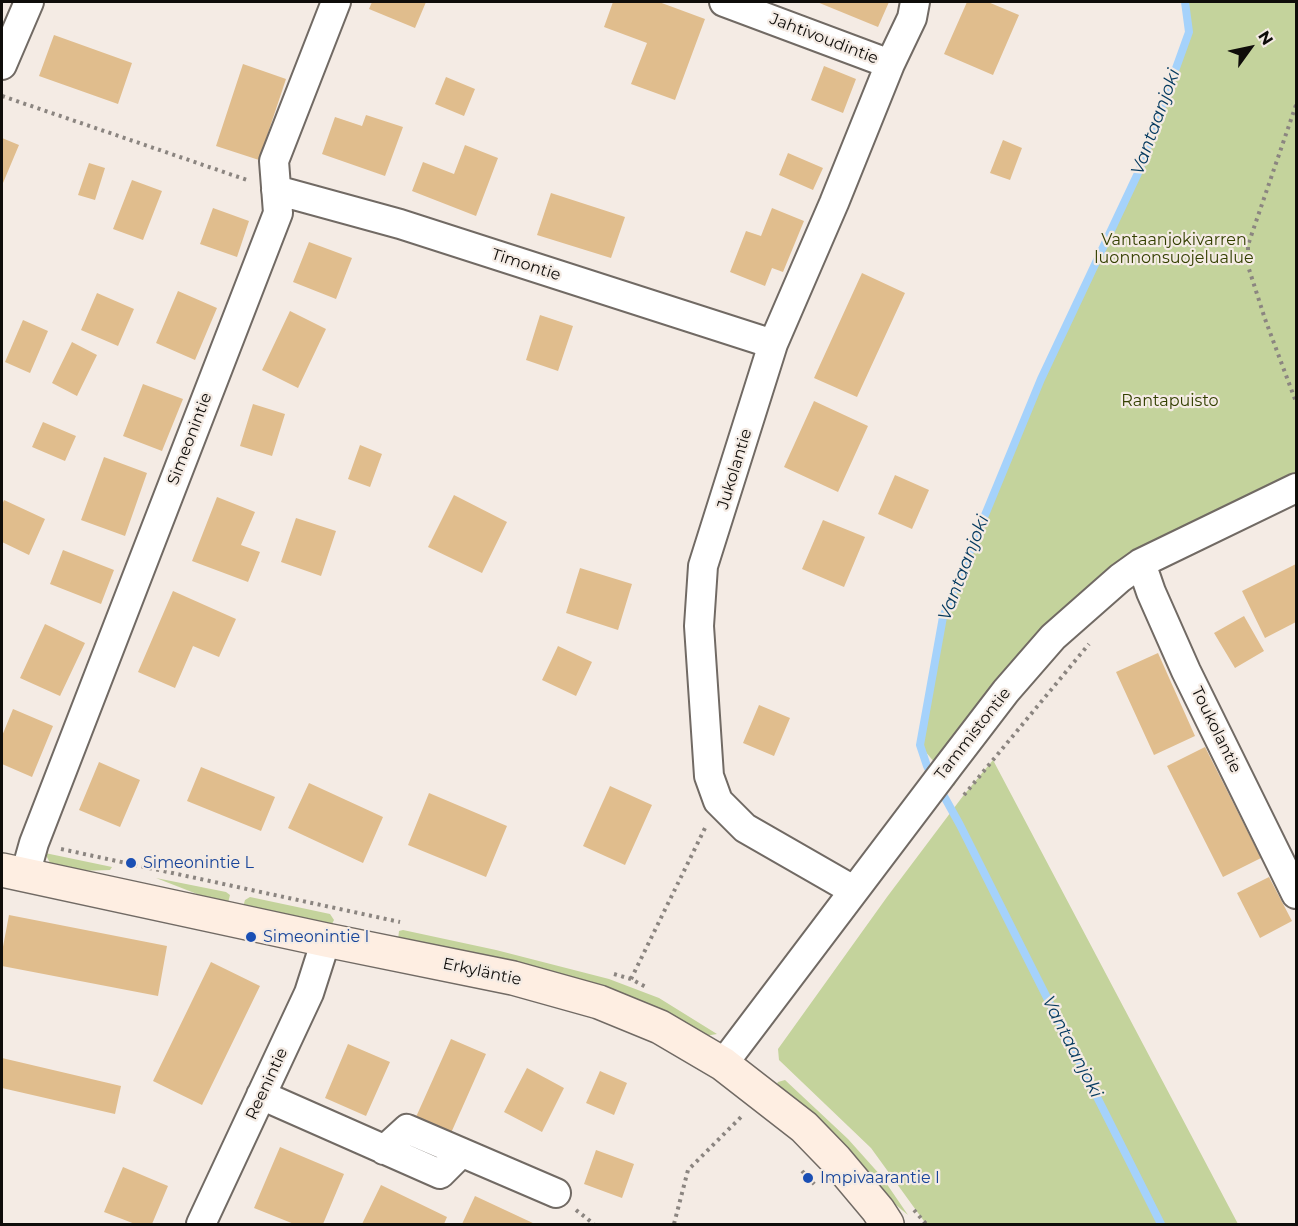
<!DOCTYPE html>
<meta charset="utf-8">
<style>
body{margin:0}
#map{position:relative;width:1298px;height:1226px;overflow:hidden;background:#f4ebe4;font-family:Montserrat,sans-serif}
canvas{display:block}
.frame{position:absolute;inset:0;border:3px solid #0f0d0a;pointer-events:none}
.north{position:absolute;left:1220px;top:18px;width:60px;height:60px;-webkit-text-stroke:4px #f4ebe4;paint-order:stroke;rotate:57deg;font-size:16px;font-weight:700;line-height:24px;text-align:center;color:#0f0d0a}
.north::after{content:'';display:block;margin:auto;width:21px;height:27px;background:#0f0d0a;clip-path:polygon(50% 0,100% 100%,50% 72%,0 100%)}
</style>
<div id="map">
<canvas width="1298" height="1226"></canvas>
<div class="frame"></div>
<div class="north">N</div>
</div>
<script>
const c = document.querySelector('canvas').getContext('2d');
c.lineJoin = 'round';
function fill(path, color) {
  c.fillStyle = color;
  c.fill(path, 'evenodd');
}
function shape(rows) {
  const path = new Path2D();
  for (const r of rows) {
    path.moveTo(r[0], r[1]);
    for (let i = 2; i < r.length; i += 2) path.lineTo(r[i], r[i + 1]);
  }
  return path;
}
function strokePath(path, color, width, dash) {
  c.strokeStyle = color;
  c.lineWidth = width;
  c.lineCap = dash ? 'butt' : 'round';
  c.setLineDash(dash || []);
  c.stroke(path);
}
function label(font, color, halo, rows, align = 'center') {
  c.font = font + ' Montserrat,sans-serif';
  c.lineWidth = 4.5;
  c.setLineDash([]);
  c.textBaseline = 'middle';
  c.strokeStyle = halo;
  c.fillStyle = color;
  for (const [text, x, y, turn = 0] of rows) {
    c.save();
    c.translate(x, y);
    c.rotate((+turn || 0) * Math.PI / 180);
    c.textAlign = isNaN(turn) ? turn : align;
    if (halo) c.strokeText(text, 0, 0);
    c.fillText(text, 0, 0);
    c.restore();
  }
}
fill(shape([
 [1185,2,1296,2,1296,480,1123,564,1006,691,954,786,920,745,943,617,1041,379,1139,171,1189,32],
 [993,760,1238,1224,926,1224,871,1148,779,1060,778,1049,887,897,963,796],
 [45,853,112,867,110,870,78,871,51,865],
 [156,878,226,892,230,895,228,903,215,901],
 [250,897,330,914,334,920,331,926,243,907,245,900],
 [403,930,496,950,609,979,659,998,717,1034,699,1037,398,940,399,931],
 [785,1080,848,1139,882,1177,908,1215,873,1186,775,1087,778,1082]
]), '#c4d39c');
strokePath(shape([
 [932,776,927,766,920,745,943,617,1041,379,1139,171,1189,32,1185,2],
 [940,789,960,825,1161,1224]
]), '#a5d2fb', 8);
fill(shape([
 [372,2,426,2,415,28,369,9],
 [613,2,659,2,705,19,675,100,631,84,647,43,604,27],
 [817,2,889,2,878,27],
 [967,2,988,2,1019,15,993,75,944,54],
 [54,35,132,63,118,104,39,76],
 [243,64,286,79,259,160,216,146],
 [824,66,856,79,843,113,811,100],
 [446,77,475,89,464,116,435,104],
 [366,115,403,127,385,176,322,154,335,117,362,126],
 [2,138,19,145,3,183,2,182],
 [1003,140,1022,148,1010,180,990,173],
 [465,145,498,158,476,216,412,191,423,162,454,174],
 [788,153,823,168,813,190,779,175],
 [89,163,105,168,95,200,78,195],
 [132,180,162,191,143,240,113,229],
 [551,193,625,217,611,258,537,235],
 [213,208,249,221,237,257,200,244],
 [772,208,804,221,783,272,772,268,765,286,730,272,746,231,761,236],
 [309,242,352,258,336,299,293,282],
 [862,273,905,293,857,397,814,378],
 [178,291,217,308,195,360,156,343],
 [97,293,134,309,118,346,81,330],
 [290,311,326,329,298,388,262,370],
 [540,315,573,326,558,371,526,360],
 [23,320,48,331,30,373,5,362],
 [72,342,97,355,77,396,52,383],
 [143,384,183,399,162,451,123,436],
 [814,401,868,426,838,492,784,467],
 [253,404,285,414,272,456,240,446],
 [43,422,76,436,65,461,32,447],
 [360,445,382,454,370,487,348,479],
 [104,457,147,473,125,536,81,520],
 [895,475,929,490,912,529,878,514],
 [454,495,507,522,482,573,428,547],
 [217,497,255,512,241,545,260,552,248,582,192,561],
 [4,500,45,519,29,555,2,542,2,505],
 [296,518,336,531,321,576,281,562],
 [823,520,865,537,844,587,802,569],
 [63,550,114,570,101,604,50,584],
 [1296,564,1296,622,1265,638,1242,591],
 [580,568,632,584,618,630,566,613],
 [173,591,236,619,219,657,193,646,175,688,138,672],
 [1244,616,1264,651,1235,668,1214,633],
 [45,624,85,643,60,696,20,678],
 [558,646,592,662,576,696,542,680],
 [1158,653,1195,736,1154,755,1116,672],
 [759,705,790,718,774,756,743,743],
 [13,709,53,726,32,777,2,764,2,736],
 [1205,747,1261,858,1223,877,1167,766],
 [99,762,140,780,120,827,79,810],
 [201,767,275,797,261,831,187,801],
 [309,783,383,817,363,863,288,828],
 [610,786,652,805,625,865,583,846],
 [429,793,507,826,486,877,408,845],
 [1269,877,1292,921,1260,938,1237,893],
 [9,915,167,946,158,996,2,966,2,952],
 [211,962,260,986,202,1105,153,1081],
 [451,1039,486,1054,451,1133,416,1117],
 [348,1044,390,1062,366,1116,325,1098],
 [2,1058,121,1086,115,1114,2,1088],
 [527,1068,564,1088,542,1132,504,1112],
 [600,1071,627,1083,614,1115,586,1103],
 [280,1147,344,1174,323,1224,294,1224,254,1208],
 [596,1150,634,1164,622,1198,584,1184],
 [123,1167,168,1186,152,1224,135,1224,104,1212],
 [381,1185,447,1217,444,1224,362,1224],
 [475,1196,535,1224,462,1224]
]), '#e0bd8d');
const street = shape([
 [724,2,890,64],
 [2,65,29,2],
 [276,190,400,224,773,344],
 [1141,563,1151,592,1186,671,1296,894],
 [25,875,34,843,278,213,274,161,336,2],
 [853,890,745,828,718,801,709,776,699,626,703,566,773,344,834,203,890,64,912,18,915,2],
 [723,1064,947,768,1006,691,1053,637,1120,578,1141,563,1296,488],
 [261,1095,440,1174,461,1153],
 [384,1150,407,1129,556,1193],
 [201,1224,309,993,326,940]
]);
const secondary = shape([
 [2,870,326,940,513,978,599,1002,660,1027,723,1064,804,1127,836,1160,878,1210,887,1224]
]);
strokePath(street, '#716a64', 32);
strokePath(secondary, '#716a64', 36);
strokePath(shape([
 [2,96,250,181],
 [1296,105,1248,245,1248,266,1265,319,1296,402],
 [964,795,1089,644],
 [61,849,400,922],
 [614,974,631,979,646,987],
 [631,979,706,826],
 [802,1171,815,1185],
 [576,1210,594,1224],
 [914,1210,926,1224],
 [674,1224,688,1170,743,1115]
]), '#8b8580', 4, [3, 4.5]);
strokePath(street, '#fff', 28);
strokePath(secondary, '#feeee2', 33);
for (const [x, y, r, color] of [
 [131,863,6,"#1a4fb4"],
 [251,937,6,"#1a4fb4"],
 [808,1178,6,"#1a4fb4"]
]) {
  const dot = new Path2D();
  dot.arc(x, y, r, 0, 2 * Math.PI);
  c.fillStyle = color;
  c.fill(dot);
  strokePath(dot, '#f4ebe4', 2);
}
label('16px', '#0f0d0a', '#f4ebe4', [
 ["Jahtivoudintie",824,39,21],
 ["Timontie",526,265,18],
 ["Simeonintie",190,439,-69],
 ["Jukolantie",735,469,-73],
 ["Toukolantie",1216,730,64],
 ["Tammistontie",973,734,-52],
 ["Erkyläntie",482,972,12],
 ["Reenintie",267,1084,-65]
]);
label('16px', '#333f00', '#f4ebe4', [
 ["Vantaanjokivarren",1174,240],
 ["luonnonsuojelualue",1174,258],
 ["Rantapuisto",1170,401]
]);
label('16px', '#164399', '#f4ebe4', [
 ["Simeonintie L",143,863],
 ["Simeonintie I",263,937],
 ["Impivaarantie I",820,1178]
], 'left');
label('italic 18px', '#03395f', '#f4ebe4', [
 ["Vantaanjoki",1156,122,-70],
 ["Vantaanjoki",964,568,-69],
 ["Vantaanjoki",1072,1047,63]
]);
</script>
